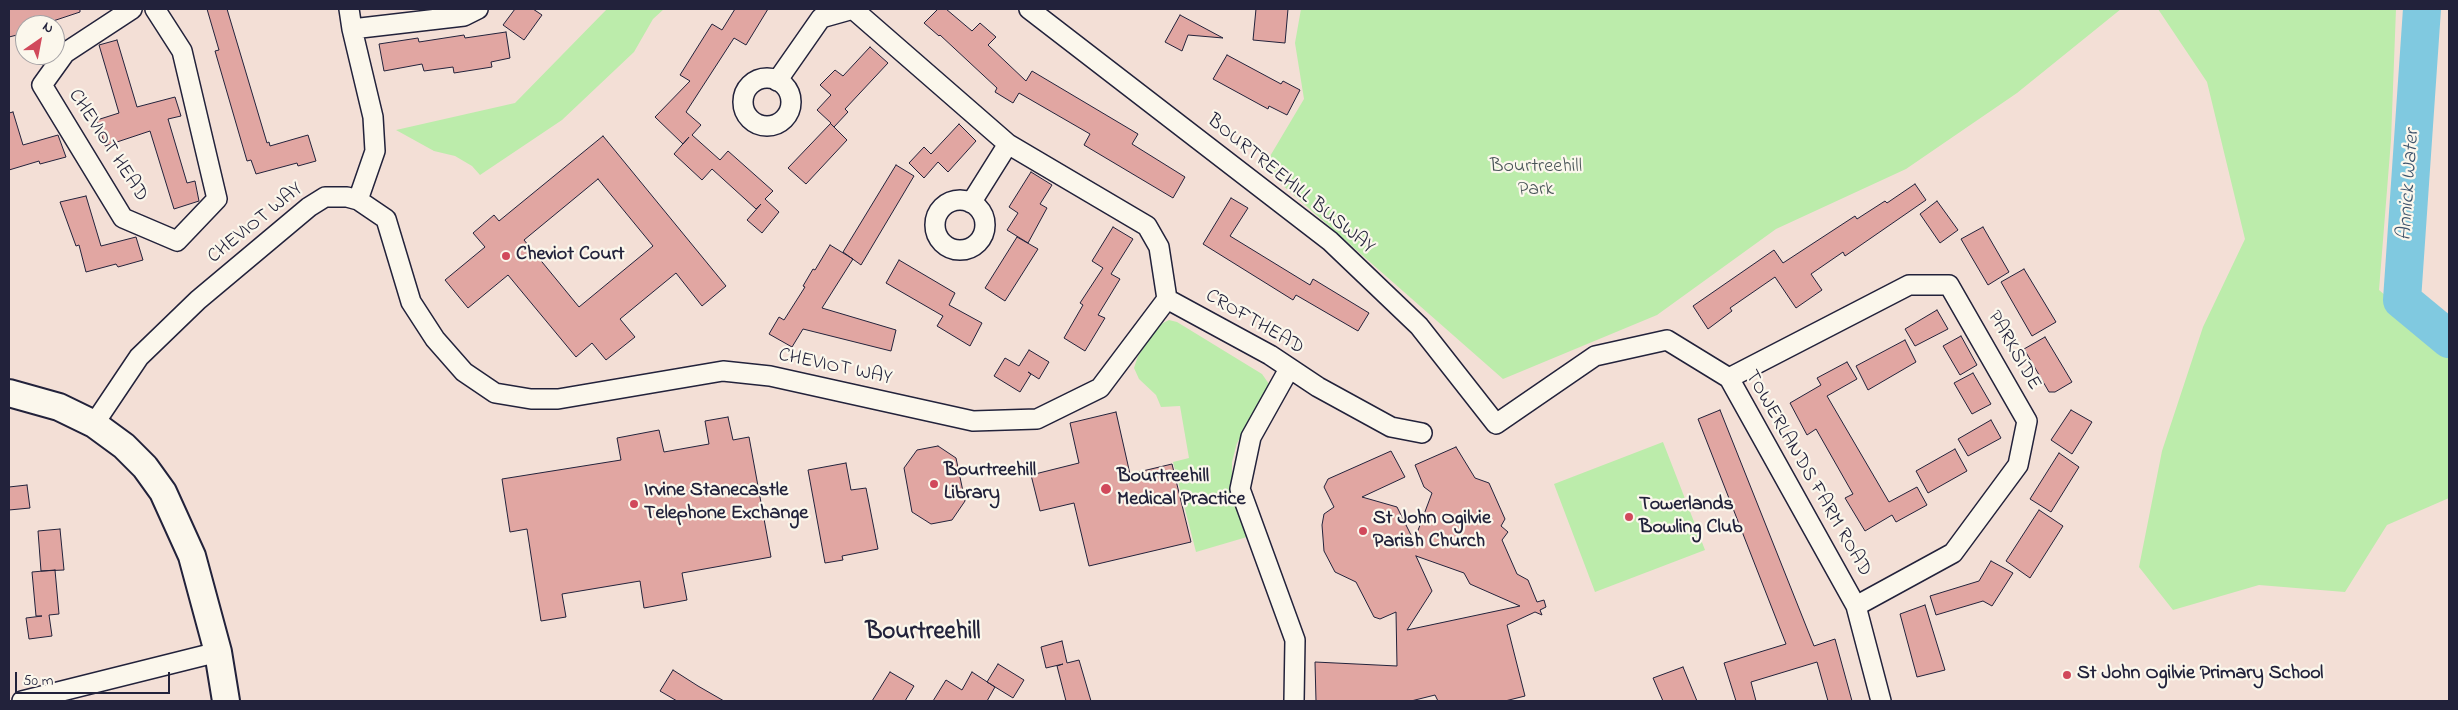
<!DOCTYPE html>
<style>
body{margin:0}
#map{position:relative;width:2458px;height:710px;overflow:hidden;background:#f3dfd6;font-family:"Indie Flower",sans-serif}
canvas{display:block}
.frame{position:absolute;inset:0;border:10px solid #22223b;pointer-events:none}
.north{position:absolute;left:15px;top:15px;width:50px;height:50px;box-sizing:border-box;background:#fbf7ec;border:1px solid #a4a2a5;border-radius:50%;rotate:33deg;font-size:14px;font-weight:700;line-height:20px;text-align:center;color:#22223b}
.north::after{content:'';display:block;margin:auto;width:18px;height:22px;background:#d1495b;clip-path:polygon(50% 0,100% 100%,50% 72%,0 100%)}
.scale{position:absolute;left:15px;top:672px;width:155px;height:22px;box-sizing:border-box;border:2px solid #22223b;border-top:0;padding-left:6px;font-size:15px;line-height:18px;white-space:nowrap;color:#22223b;-webkit-text-stroke:4px #fbf7ec;paint-order:stroke}
</style>
<div id="map">
<canvas width="2458" height="710"></canvas>
<div class="frame"></div>
<div class="north">N</div>
<div class="scale">50 m</div>
</div>
<script>
const c = document.querySelector('canvas').getContext('2d');
c.lineJoin = 'round';
function fill(path, color) {
  c.fillStyle = color;
  c.fill(path, 'evenodd');
}
function shape(rows) {
  const path = new Path2D();
  for (const r of rows) {
    if (r.length === 3) {
      path.moveTo(r[0] + r[2], r[1]);
      path.arc(r[0], r[1], r[2], 0, 2 * Math.PI);
      continue;
    }
    path.moveTo(r[0], r[1]);
    for (let i = 2; i < r.length; i += 2) path.lineTo(r[i], r[i + 1]);
  }
  return path;
}
function strokePath(path, color, width, dash) {
  c.strokeStyle = color;
  c.lineWidth = width;
  c.lineCap = dash ? 'butt' : 'round';
  c.setLineDash(dash || []);
  c.stroke(path);
}
function label(font, color, halo, rows, align = 'center') {
  c.font = font + ' "Indie Flower",sans-serif';
  c.lineWidth = 4.5;
  c.setLineDash([]);
  c.textBaseline = 'middle';
  c.strokeStyle = halo;
  c.fillStyle = color;
  for (const [text, x, y, turn = 0] of rows) {
    c.save();
    c.translate(x, y);
    c.rotate((+turn || 0) * Math.PI / 180);
    c.textAlign = isNaN(turn) ? turn : align;
    if (halo) c.strokeText(text, 0, 0);
    c.fillText(text, 0, 0);
    c.restore();
  }
}
fill(shape([
 [607,9,664,9,653,19,634,52,562,120,480,175,472,166,455,156,434,151,396,130,515,103],
 [1301,9,2121,9,2017,93,1906,169,1776,229,1657,315,1503,379,1263,168,1304,99,1295,43],
 [2158,9,2396,9,2391,140,2379,290,2449,350,2449,498,2387,525,2345,592,2259,585,2173,610,2139,567,2162,451,2203,327,2245,239,2207,82],
 [1169,320,1177,322,1262,374,1269,384,1269,390,1237,443,1232,462,1232,485,1247,537,1196,552,1173,462,1189,458,1180,406,1161,407,1156,395,1139,379,1134,368,1138,356,1159,325],
 [1663,442,1705,550,1595,592,1554,484]
]), '#bcecab');
strokePath(shape([
 [2422,9,2402,300,2449,339]
]), '#80c9e0', 38);
const building = shape([
 [9,9,80,9,80,12,41,25,25,25,25,33,9,37,9,9],
 [207,9,227,9,267,143,269,142,270,146,308,135,316,161,298,166,297,163,256,174,251,160,247,161,215,51,219,50,207,9],
 [515,9,533,9,542,15,524,40,503,25,515,9],
 [735,9,768,9,746,45,734,38,686,112,701,125,692,135,720,160,728,151,773,191,765,199,779,212,762,233,747,220,761,204,756,209,712,169,702,180,674,154,689,137,683,144,655,117,690,81,680,75,712,24,722,30,735,9],
 [938,9,946,9,972,31,980,23,996,37,988,45,1026,81,1032,71,1138,134,1132,144,1185,177,1173,198,1084,145,1090,134,1019,93,1013,103,995,92,997,88,940,35,939,36,924,23,938,9],
 [1256,9,1288,9,1285,43,1253,40,1256,9],
 [1180,15,1223,38,1188,35,1182,51,1165,42,1180,15],
 [506,32,510,58,491,62,492,67,454,73,453,67,424,71,422,64,384,71,379,44,418,38,419,42,464,35,465,38,506,32],
 [117,40,137,107,175,97,181,116,168,119,187,183,195,181,199,201,174,209,150,131,105,146,97,120,119,113,99,45,117,40],
 [870,47,888,63,845,109,848,112,834,127,831,124,847,140,806,184,788,168,831,123,817,110,831,95,820,85,835,70,843,76,870,47],
 [1227,55,1281,84,1283,81,1300,90,1287,115,1269,106,1268,109,1213,79,1227,55],
 [13,112,23,145,58,135,66,157,40,164,39,161,9,170,9,113,13,112],
 [959,124,976,141,948,172,938,162,924,178,909,163,924,147,931,154,959,124],
 [603,136,726,286,702,306,676,273,620,319,635,337,606,360,592,343,576,357,508,275,468,308,445,280,485,247,473,233,494,215,499,221,603,136],
 [598,179,653,246,579,307,524,240,598,179],
 [896,165,914,176,861,265,843,252,896,165],
 [1031,172,1052,185,1040,204,1047,208,1028,243,1007,230,1018,213,1009,207,1031,172],
 [1915,184,1926,200,1845,256,1843,252,1811,274,1822,290,1796,308,1775,277,1730,308,1732,311,1708,329,1693,306,1774,250,1783,263,1855,216,1857,219,1885,201,1887,203,1915,184],
 [86,196,101,246,136,237,143,260,118,267,116,264,86,272,79,245,76,246,60,202,86,196],
 [1231,198,1248,208,1230,236,1310,285,1313,279,1369,313,1358,331,1296,295,1293,300,1203,244,1231,198],
 [1937,201,1958,230,1940,243,1920,214,1937,201],
 [1113,227,1133,239,1111,274,1120,279,1098,315,1105,318,1085,351,1064,338,1083,305,1080,303,1103,268,1092,261,1113,227],
 [1983,227,2009,272,1988,285,1961,239,1983,227],
 [1017,237,1038,249,1005,301,985,288,1017,237],
 [830,245,853,259,822,308,896,330,891,351,803,329,792,347,769,334,779,317,784,320,805,287,803,286,813,269,815,270,830,245],
 [899,260,955,293,949,305,982,323,970,346,937,326,943,316,886,283,899,260],
 [2024,269,2056,322,2032,336,2001,282,2024,269],
 [1937,310,1948,329,1915,346,1905,329,1937,310],
 [1961,336,1977,365,1960,375,1943,346,1961,336],
 [2045,337,2072,382,2055,392,2049,392,2024,349,2045,337],
 [1905,340,1916,362,1868,390,1856,366,1905,340],
 [1029,350,1049,362,1039,379,1028,372,1031,374,1020,392,994,376,1005,358,1019,366,1029,350],
 [1847,362,1857,379,1827,396,1889,502,1917,487,1927,505,1896,522,1892,515,1865,531,1845,498,1853,494,1816,429,1807,435,1790,403,1821,385,1817,378,1847,362],
 [1973,373,1991,404,1972,414,1954,383,1973,373],
 [1720,410,1814,646,1835,639,1852,701,1828,701,1817,662,1751,682,1756,701,1736,701,1724,663,1786,644,1698,419,1720,410],
 [2071,410,2092,422,2072,454,2051,440,2071,410],
 [1116,412,1130,474,1172,464,1191,542,1089,566,1074,503,1040,511,1031,475,1079,463,1070,423,1116,412],
 [728,417,733,440,749,437,771,557,682,573,687,600,644,608,640,581,562,594,566,617,541,621,527,529,510,532,502,479,621,460,617,438,659,430,664,452,709,444,705,421,728,417],
 [1991,420,2001,438,1968,456,1958,439,1991,420],
 [938,446,956,458,965,501,952,520,931,524,912,512,904,468,917,450,938,446],
 [1456,447,1475,478,1489,483,1505,519,1501,526,1508,532,1502,540,1517,574,1528,580,1537,602,1544,600,1546,607,1540,610,1542,615,1535,612,1507,625,1525,696,1505,701,1438,701,1435,695,1411,701,1316,701,1315,662,1397,666,1396,612,1380,619,1374,617,1356,582,1335,572,1324,551,1322,525,1324,514,1334,507,1324,487,1328,479,1391,451,1405,477,1362,497,1397,507,1414,541,1432,493,1424,487,1415,465,1456,447],
 [1416,556,1464,573,1470,584,1520,606,1407,630,1432,591,1416,556],
 [1955,449,1967,471,1928,493,1916,471,1955,449],
 [2059,453,2079,467,2051,512,2030,499,2059,453],
 [846,463,851,490,866,488,878,549,842,556,843,560,825,563,808,470,846,463],
 [27,485,30,508,9,510,9,487,27,485],
 [2039,510,2063,526,2030,578,2006,561,2039,510],
 [60,529,64,570,41,571,38,531,60,529],
 [1991,561,2013,573,1992,606,1983,601,1936,615,1930,596,1979,581,1991,561],
 [55,570,59,614,49,615,52,636,29,639,26,618,42,616,36,616,32,572,55,570],
 [1925,605,1945,670,1917,677,1900,614,1925,605],
 [1062,641,1067,663,1079,660,1091,701,1066,701,1057,666,1063,664,1046,668,1041,647,1062,641],
 [998,664,1024,680,1013,698,987,682,998,664],
 [1683,667,1697,701,1663,701,1653,678,1683,667],
 [673,670,698,686,724,701,677,701,660,691,673,670],
 [890,672,914,686,905,701,872,701,890,672],
 [972,672,995,687,987,701,933,701,946,680,962,690,972,672]
]);
fill(building, '#e1a6a2');
strokePath(building, '#22223b', 1);
const street = shape([
 [132,9,65,53,42,85,123,218,177,241,217,199,182,51,155,9],
 [349,9,352,29,373,117,375,151,358,200],
 [1029,9,1330,241,1419,326,1496,424,1595,356,1667,340,1729,378,1856,606,1881,701],
 [352,29,464,16,478,9],
 [767,102,24],
 [960,225,25],
 [971,203,1008,144],
 [1167,299,1270,355,1318,387,1391,427,1422,433],
 [1289,369,1251,437,1240,489,1295,640,1294,701],
 [1729,378,1909,285,1949,285,2027,421,2018,465,1953,553,1856,606],
 [94,424,139,357,198,300,309,207,325,197,347,197,358,200,386,219,411,302,435,339,464,372,495,393,531,399,558,399,723,371,770,376,973,421,1037,419,1100,388,1167,299,1159,247,1147,226,1008,144,853,9,821,18,777,81],
 [22,701,218,652]
]);
const secondary = shape([
 [9,393,59,407,94,424,124,446,145,467,163,492,192,556,218,652,226,701]
]);
strokePath(street, '#22223b', 22);
strokePath(secondary, '#22223b', 30);
strokePath(street, '#fbf7ec', 19);
strokePath(secondary, '#fbf7ec', 26);
for (const [x, y, r, color] of [
 [506,256,5,"#d1495b"],
 [934,484,5,"#d1495b"],
 [1106,489,6,"#d1495b"],
 [634,504,5,"#d1495b"],
 [1629,517,5,"#d1495b"],
 [1363,531,5,"#d1495b"],
 [2067,675,5,"#d1495b"]
]) {
  const dot = new Path2D();
  dot.arc(x, y, r, 0, 2 * Math.PI);
  c.fillStyle = color;
  c.fill(dot);
  strokePath(dot, '#fbf7ec', 2);
}
label('20px', '#22223b', '#fbf7ec', [
 ["CHEVIOT HEAD",107,146,57],
 ["BOURTREEHILL BUSWAY",1290,185,39],
 ["CHEVIOT WAY",256,224,-39],
 ["CROFTHEAD",1254,323,30],
 ["PARKSIDE",2013,351,60],
 ["CHEVIOT WAY",835,368,12],
 ["TOWERLANDS FARM ROAD",1807,474,60]
]);
label('20px', '#485457', '#fbf7ec', [
 ["Bourtreehill",1536,168],
 ["Park",1536,191]
]);
label('bold 20px', '#22223b', '#fbf7ec', [
 ["Cheviot Court",516,256],
 ["Bourtreehill",944,472],
 ["Library",944,495],
 ["Bourtreehill",1117,478],
 ["Medical Practice",1117,501],
 ["Irvine Stanecastle",644,492],
 ["Telephone Exchange",644,515],
 ["Towerlands",1639,506],
 ["Bowling Club",1639,529],
 ["St John Ogilvie",1373,520],
 ["Parish Church",1373,543],
 ["St John Ogilvie Primary School",2077,675]
], 'left');
label('italic 21px', '#3e546d', '#fbf7ec', [
 ["Annick Water",2410,185,-86]
]);
label('bold 25px', '#22223b', '#fbf7ec', [
 ["Bourtreehill",923,634]
]);
</script>
